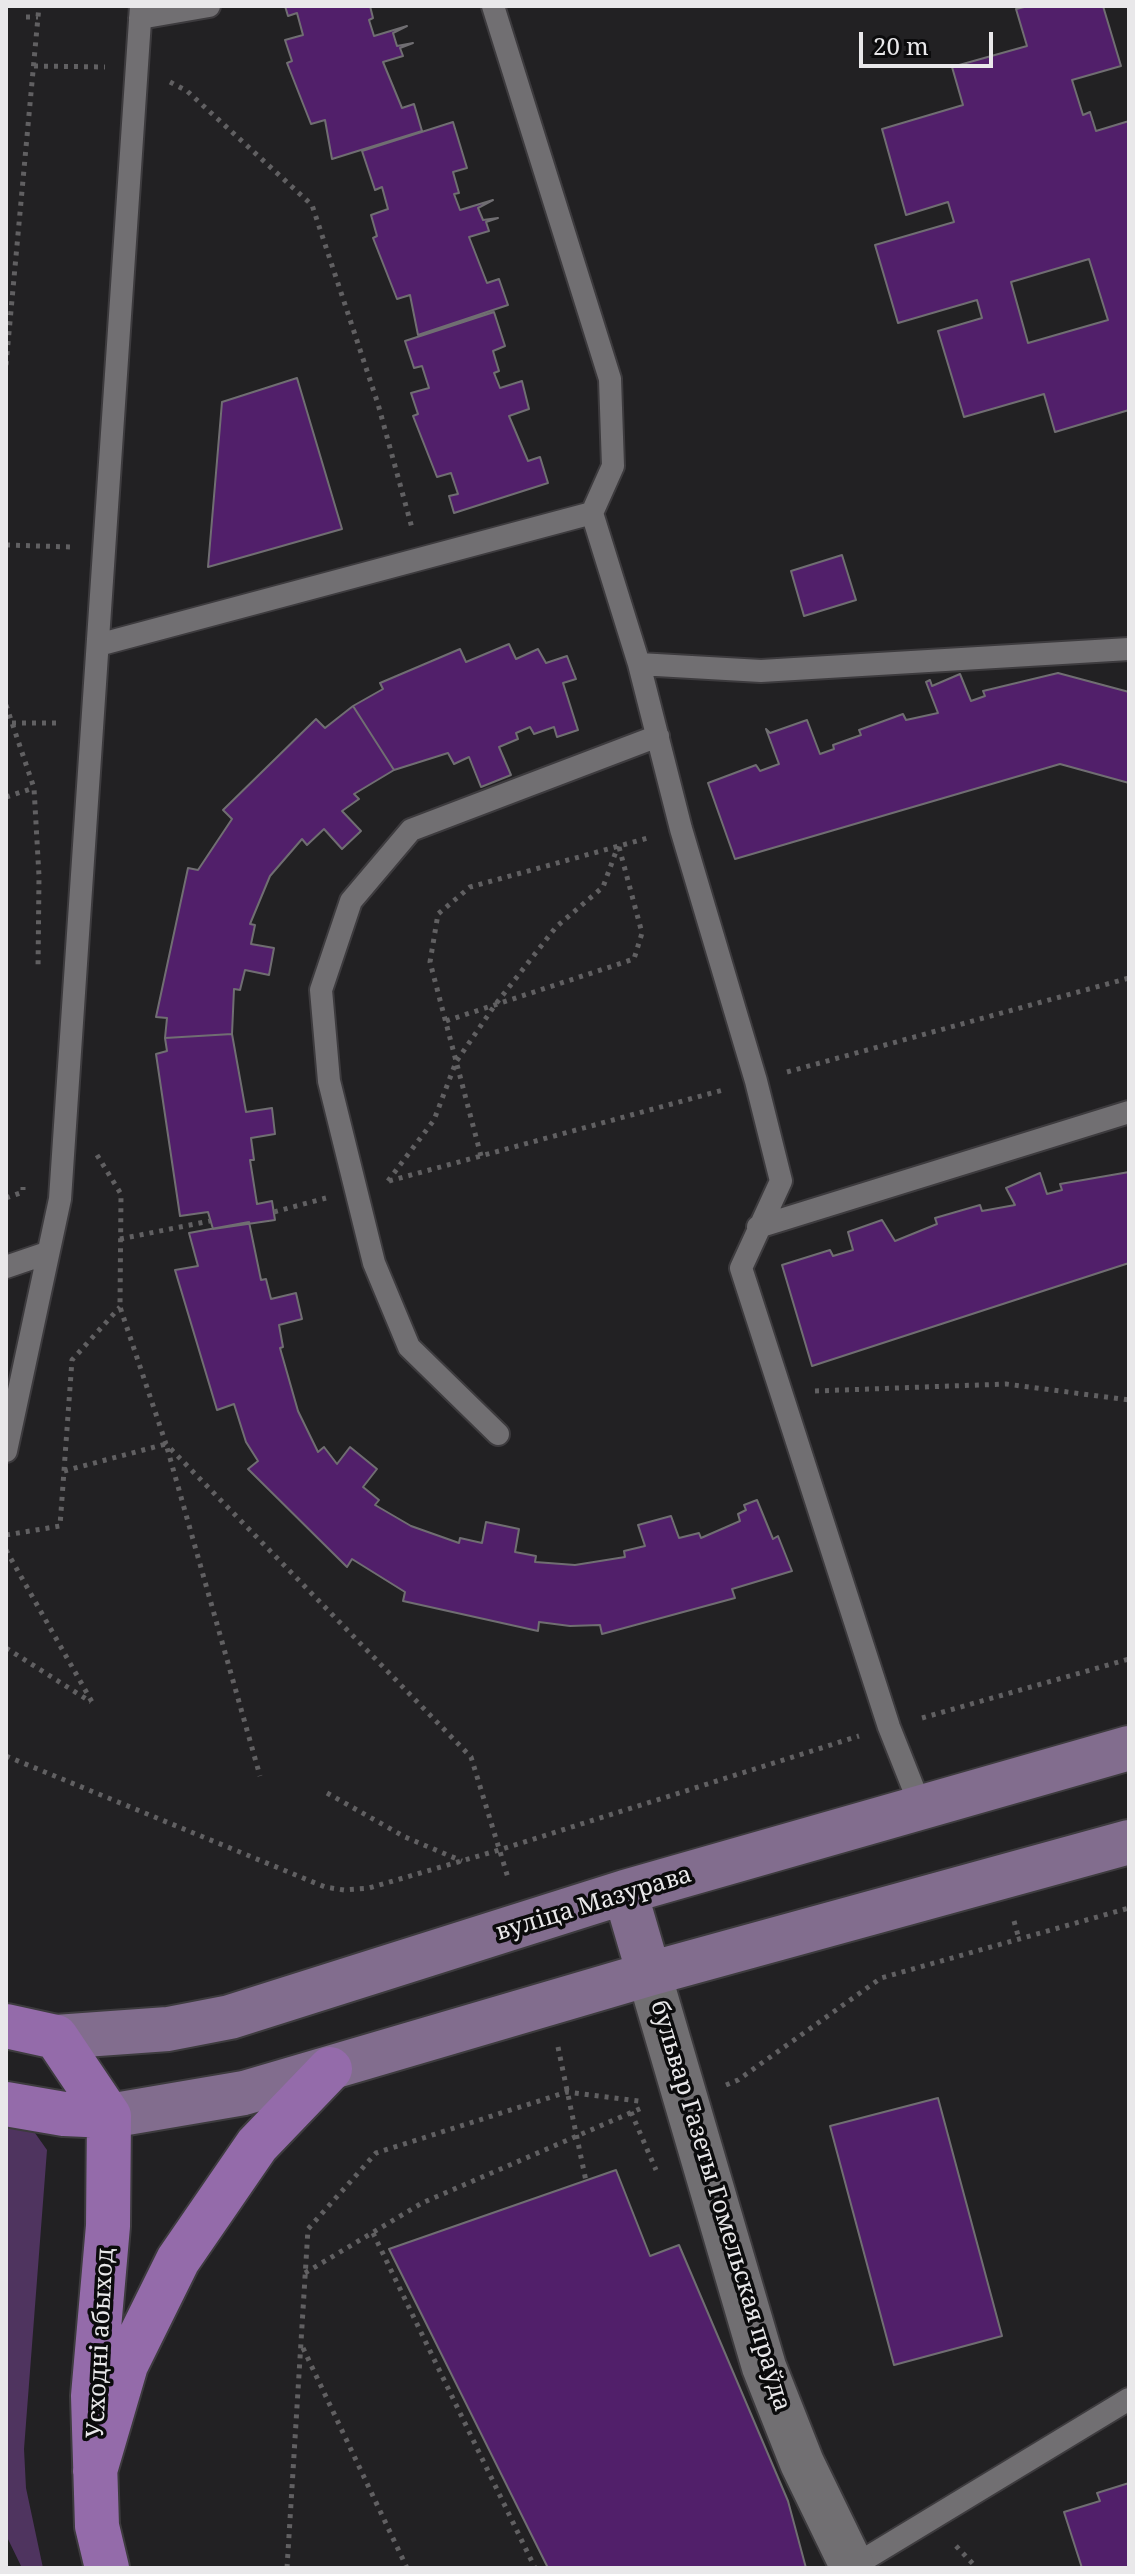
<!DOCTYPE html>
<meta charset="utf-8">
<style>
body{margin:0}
#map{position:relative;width:1135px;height:2574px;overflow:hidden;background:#222123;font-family:"Noto Serif",serif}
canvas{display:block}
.frame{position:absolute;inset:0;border:8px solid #e9e8ea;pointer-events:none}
.scale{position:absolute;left:859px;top:32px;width:134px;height:36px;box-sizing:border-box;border:4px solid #e9e8ea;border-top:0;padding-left:10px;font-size:24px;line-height:28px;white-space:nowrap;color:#e9e8ea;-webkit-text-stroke:6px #0b0b0c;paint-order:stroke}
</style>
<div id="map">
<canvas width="1135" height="2574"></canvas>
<div class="frame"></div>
<div class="scale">20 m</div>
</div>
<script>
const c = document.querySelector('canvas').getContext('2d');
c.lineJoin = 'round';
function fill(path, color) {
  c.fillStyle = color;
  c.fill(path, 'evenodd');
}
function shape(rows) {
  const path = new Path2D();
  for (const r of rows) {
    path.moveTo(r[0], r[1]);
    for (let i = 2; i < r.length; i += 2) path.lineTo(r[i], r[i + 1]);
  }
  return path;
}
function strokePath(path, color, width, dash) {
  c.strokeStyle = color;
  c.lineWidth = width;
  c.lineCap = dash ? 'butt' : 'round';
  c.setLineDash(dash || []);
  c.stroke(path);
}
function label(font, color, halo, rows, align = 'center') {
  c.font = font + ' "Noto Serif",serif';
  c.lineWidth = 7;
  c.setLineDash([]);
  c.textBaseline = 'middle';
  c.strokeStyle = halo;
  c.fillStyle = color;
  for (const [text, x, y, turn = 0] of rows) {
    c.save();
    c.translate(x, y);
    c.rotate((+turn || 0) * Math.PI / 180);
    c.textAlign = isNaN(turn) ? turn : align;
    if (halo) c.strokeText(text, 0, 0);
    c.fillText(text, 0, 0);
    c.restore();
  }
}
fill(shape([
 [6,2121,35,2133,47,2150,24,2449,26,2488,43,2568,22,2568,6,2535]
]), '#4f345f');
const building = shape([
 [285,6,370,6,373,18,369,20,374,36,407,26,393,33,397,46,413,43,400,48,403,56,383,62,402,108,414,104,422,131,332,159,325,120,311,124,287,63,292,61,285,40,303,35,297,13,288,16,285,6],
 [1028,6,1103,6,1121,66,1072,80,1083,115,1090,112,1096,131,1129,121,1129,410,1055,432,1044,394,964,417,938,331,982,318,977,300,898,323,875,245,954,222,948,202,906,215,882,129,963,105,952,67,1027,46,1016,9,1028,6],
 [1089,259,1108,320,1028,343,1011,282,1089,259],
 [453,122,467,168,453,172,459,193,454,194,460,210,493,200,478,208,483,220,498,218,486,222,489,231,469,237,487,283,499,279,508,305,418,335,410,295,397,299,373,238,377,236,371,215,388,209,382,187,375,190,362,151,453,122],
 [494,312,505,346,493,351,499,371,494,373,500,388,522,381,529,409,509,416,528,461,540,457,548,483,454,513,449,496,458,494,451,473,437,477,413,416,418,414,411,393,429,388,422,366,414,368,405,341,494,312],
 [297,378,342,529,208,567,222,402,297,378],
 [842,555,856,600,804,616,791,571,842,555],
 [509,644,516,659,538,649,546,663,567,656,576,679,563,683,578,730,557,737,554,727,534,734,530,727,516,733,518,739,499,747,511,775,481,787,469,757,454,764,448,753,394,770,353,706,383,689,380,683,460,649,466,662,509,644],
 [1058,673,1129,692,1129,783,1060,764,735,859,708,783,756,765,760,771,779,764,766,729,770,733,807,720,820,754,834,749,833,745,861,735,859,730,903,714,906,720,938,713,926,682,930,680,932,686,960,674,971,701,985,696,983,691,1058,673],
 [353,706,394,770,354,794,359,799,342,811,361,831,342,849,324,829,307,845,302,839,270,876,250,924,255,925,251,944,274,948,269,975,245,970,240,990,234,989,232,1034,165,1038,167,1018,156,1017,188,868,198,870,232,819,223,810,316,719,325,728,353,706],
 [232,1034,246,1112,272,1108,275,1134,251,1138,254,1160,250,1160,257,1204,272,1201,275,1220,213,1229,208,1212,180,1216,156,1054,167,1051,165,1038,232,1034],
 [1129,1172,1129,1263,812,1366,782,1265,830,1250,833,1256,853,1250,848,1232,882,1220,895,1241,937,1224,935,1218,980,1205,982,1211,1015,1205,1006,1188,1040,1173,1047,1194,1062,1190,1060,1184,1129,1172],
 [249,1222,261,1280,266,1279,271,1299,296,1293,302,1319,279,1325,283,1347,280,1348,298,1411,318,1452,324,1447,337,1464,350,1447,377,1469,363,1487,379,1500,375,1505,411,1526,459,1543,460,1538,482,1543,486,1522,519,1529,515,1552,536,1556,535,1562,575,1565,625,1557,624,1551,645,1546,638,1525,671,1516,679,1538,699,1533,701,1538,740,1521,738,1514,746,1510,744,1505,757,1500,773,1539,778,1536,792,1571,732,1589,735,1598,602,1634,600,1625,570,1626,539,1622,538,1631,403,1601,405,1592,352,1559,347,1567,248,1469,258,1461,246,1442,234,1404,217,1410,175,1270,198,1266,189,1233,249,1222],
 [938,2098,1002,2336,894,2365,830,2126,938,2098],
 [616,2170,650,2256,679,2245,788,2501,806,2568,548,2568,389,2249,616,2170],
 [1129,2483,1129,2568,1082,2568,1064,2512,1100,2501,1097,2493,1129,2483]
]);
fill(building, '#511f6a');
strokePath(building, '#706e72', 2);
const lane = shape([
 [493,6,610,379,613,466,592,513,639,664,681,829,756,1081,781,1181,741,1268,889,1727,922,1810],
 [140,18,209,6],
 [98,645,592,513],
 [639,664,761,671,1129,649],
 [758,1227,1129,1112],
 [6,1267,47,1253],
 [498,1434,409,1347,374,1263,329,1081,321,990,351,901,411,830,658,736],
 [6,1451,60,1199,141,6],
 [852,2567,1129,2399]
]);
const street = shape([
 [649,1974,764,2367,802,2463,853,2568]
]);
const secondary = shape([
 [625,1892,649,1974],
 [56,2037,168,2029,230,2017,625,1892,1129,1748],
 [109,2116,244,2093,649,1974,1129,1842]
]);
const primary = shape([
 [6,2026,56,2037,109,2116],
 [6,2104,64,2114,109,2116],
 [95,2471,126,2365,178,2260,257,2145,330,2069],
 [107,2568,97,2526,93,2396,108,2226,109,2116]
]);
strokePath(lane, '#3d3b3e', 26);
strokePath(street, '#3d3b3e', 48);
strokePath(secondary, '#3d3b3e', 48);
strokePath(primary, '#3d3b3e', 48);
strokePath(shape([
 [26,17,38,17],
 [34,66,105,67],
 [170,82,187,91,312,205,378,404,412,528],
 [6,365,39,6],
 [6,545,71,547],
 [6,705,34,788,39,876,38,970],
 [12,723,58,723],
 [6,797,34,788],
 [446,1021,634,959,642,933,619,847],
 [787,1072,1129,978],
 [97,1155,121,1194,120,1307,166,1444,471,1757,509,1881],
 [481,1156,430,962,438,914,470,887,648,838],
 [388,1181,434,1120,456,1062,495,1005,556,927,603,887,618,846],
 [389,1181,723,1090],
 [6,1198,23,1192,23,1187],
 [274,1212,326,1198],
 [120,1239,210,1221],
 [815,1391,1006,1384,1129,1400],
 [64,1471,166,1444,260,1776],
 [6,1535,60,1526,72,1360,120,1307],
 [6,1550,92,1702],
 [6,1648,91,1702],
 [922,1718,1129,1659],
 [6,1756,325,1887,344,1890,369,1888,499,1850,859,1736],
 [327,1793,405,1837,462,1861],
 [1014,1921,1019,1939],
 [558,2047,586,2181],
 [726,2085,738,2080,881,1978,1129,1908],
 [631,2112,656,2170],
 [373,2233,535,2568],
 [305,2273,422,2203,644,2107],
 [303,2348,407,2568],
 [956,2546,977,2568],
 [287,2568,308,2229,376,2153,567,2092,639,2101]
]), '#616062', 5, [4, 6]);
strokePath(lane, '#716f72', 22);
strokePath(street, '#716f72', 44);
strokePath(secondary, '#826d8e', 44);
strokePath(primary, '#946baa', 44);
label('24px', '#e9e8ea', '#0b0b0c', [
 ["вуліца Мазурава",594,1904,-17],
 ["бульвар Газеты Гомельская праўда",720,2206,73],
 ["Усходні абыход",101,2343,-87]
]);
</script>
